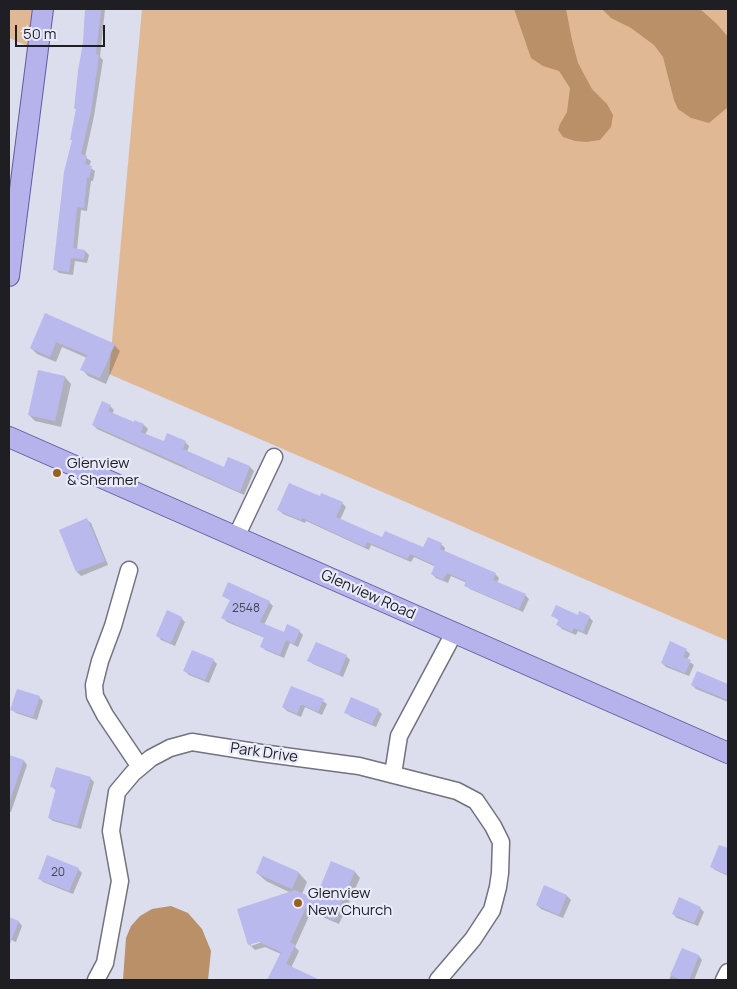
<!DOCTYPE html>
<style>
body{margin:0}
#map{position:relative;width:737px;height:989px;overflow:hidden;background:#dcdded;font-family:Manrope,sans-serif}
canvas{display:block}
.frame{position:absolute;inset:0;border:10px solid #1e1e23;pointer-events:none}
.scale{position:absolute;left:15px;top:25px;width:90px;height:22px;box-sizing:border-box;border:2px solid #1e1e23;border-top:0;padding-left:6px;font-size:15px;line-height:18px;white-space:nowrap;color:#1e1e23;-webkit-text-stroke:4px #e9eafa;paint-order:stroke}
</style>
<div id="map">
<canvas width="737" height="989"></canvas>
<div class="frame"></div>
<div class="scale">50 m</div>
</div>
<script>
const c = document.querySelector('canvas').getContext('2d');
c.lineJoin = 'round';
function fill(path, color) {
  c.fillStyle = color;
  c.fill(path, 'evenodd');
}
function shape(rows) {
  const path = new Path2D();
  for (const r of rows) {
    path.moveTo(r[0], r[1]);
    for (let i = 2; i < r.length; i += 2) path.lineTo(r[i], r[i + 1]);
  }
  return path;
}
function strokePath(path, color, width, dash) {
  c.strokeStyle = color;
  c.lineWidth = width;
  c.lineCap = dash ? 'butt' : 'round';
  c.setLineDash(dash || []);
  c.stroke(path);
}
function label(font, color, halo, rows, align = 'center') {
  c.font = font + ' Manrope,sans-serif';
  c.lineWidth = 4.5;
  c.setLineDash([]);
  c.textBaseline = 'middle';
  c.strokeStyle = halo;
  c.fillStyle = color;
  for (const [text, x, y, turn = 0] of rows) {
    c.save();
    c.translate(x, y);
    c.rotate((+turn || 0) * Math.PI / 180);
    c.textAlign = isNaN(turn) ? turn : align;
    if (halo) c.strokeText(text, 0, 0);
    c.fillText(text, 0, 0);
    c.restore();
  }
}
fill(shape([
 [9,9,33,9,28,46,9,38],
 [142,9,728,9,728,641,109,374]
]), '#e0b893');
fill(shape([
 [514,9,566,9,572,40,578,63,592,89,607,104,613,115,611,127,600,140,586,142,575,141,563,137,558,130,560,124,567,112,570,88,559,71,543,66,531,58],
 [602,9,700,9,717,24,728,37,728,107,709,123,691,118,678,109,674,100,663,57,654,45,631,28,611,18],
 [171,906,188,913,202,929,211,951,208,980,123,980,126,938,131,926,140,916,152,909]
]), '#ba9068');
fill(shape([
 [86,9,105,9,100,57,103,60,94,116,85,157,91,161,89,167,95,171,93,181,91,181,87,211,81,210,77,250,85,251,89,255,87,263,75,261,73,275,59,273,55,269,73,141,71,139,77,110,75,108,84,43],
 [45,315,114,345,120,351,106,384,88,376,82,369,87,358,62,347,56,362,37,354,31,348],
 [39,372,65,377,71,384,61,427,35,421,29,415],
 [110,406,114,410,112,414,134,423,135,422,144,425,148,429,145,435,165,443,185,442,189,446,187,452,224,468,229,458,250,467,254,471,244,495,97,429,93,425],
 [320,498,342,503,346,507,340,520,383,539,424,549,441,544,445,548,444,552,495,574,499,578,497,583,525,595,529,599,523,612,470,589,466,585,467,583,451,576,448,583,436,578,432,574,436,567,414,557,411,562,371,545,369,550,306,521,305,523,283,514,279,510],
 [87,520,91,523,108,565,81,576,77,572],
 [223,596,269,602,273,606,264,625,285,634,299,631,303,635,298,647,290,643,284,658,265,650,262,646,265,638,227,622,223,618,231,601],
 [553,616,589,617,593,621,587,635,578,631,576,635,562,629,558,625,560,621],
 [181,618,185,622,175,646,161,640,158,636],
 [686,650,690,654,687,660,694,665,689,676,666,667,662,663],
 [346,656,350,660,343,677,313,664,309,660],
 [213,660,217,664,209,683,189,675,185,671],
 [698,673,728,686,728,702,696,689,692,685],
 [39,697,43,701,37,720,16,713,12,709],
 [323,701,327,704,322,715,305,707,301,717,287,711,283,707],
 [378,710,382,714,376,727,350,716,346,712],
 [9,756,24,761,27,765,11,812,9,811],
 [90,778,94,782,81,829,53,821,49,818,57,791,51,786],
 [720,846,728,850,728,876,715,870,711,867],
 [264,858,299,873,307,882,302,894,315,900,332,862,355,872,360,878,339,924,311,912,295,947,299,951,291,968,317,980,269,980,281,954,265,947,255,950,250,945,238,910,291,893,266,881,257,873],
 [265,939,265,941,251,946,251,943],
 [78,869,82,873,73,894,43,882,39,878],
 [545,887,567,896,571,900,563,918,541,909,537,905],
 [700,908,704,912,698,926,677,918,673,914],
 [9,918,19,922,22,926,16,942,9,939],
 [682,949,699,956,702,960,694,980,669,980]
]), '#0003');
fill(shape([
 [85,9,101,9,96,54,99,55,91,111,81,154,87,156,85,164,92,166,89,178,87,177,84,208,77,207,73,248,85,250,84,259,71,258,69,272,53,270,64,172,72,140,70,140,76,109,74,109,78,71,83,42],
 [45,313,115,344,100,378,80,370,87,355,56,342,50,357,30,348],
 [38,370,65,376,55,421,28,415],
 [102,401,111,405,108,411,134,422,134,420,144,424,141,432,164,441,167,433,186,441,183,449,224,467,228,457,250,466,240,492,187,468,187,467,92,425],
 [289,483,320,496,321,493,343,502,336,517,382,537,385,531,423,547,428,537,442,543,440,549,496,573,493,580,526,594,519,609,464,586,466,581,447,573,443,580,431,574,435,565,410,554,407,559,367,542,365,547,302,518,301,520,277,510],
 [87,518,105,561,76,572,59,530],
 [228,582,270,601,260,622,284,632,287,624,300,630,294,644,286,640,280,655,260,647,264,637,221,618,230,600,222,596],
 [556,605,578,615,579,611,590,616,583,632,574,628,572,632,556,625,559,619,551,616],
 [167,610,182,617,171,643,156,636],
 [670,641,687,649,683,657,691,660,685,673,661,663],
 [316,642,347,655,339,674,307,661],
 [192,650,214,659,205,680,183,671],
 [697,671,728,684,728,700,691,685],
 [291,686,324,699,318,712,301,704,297,714,282,707],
 [17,689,40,696,33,717,10,710],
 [351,697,379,709,372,724,344,713],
 [9,755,24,760,10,800,9,800],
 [56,767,91,777,77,826,48,818,56,788,50,787],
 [719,845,728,848,728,875,710,867],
 [47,855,79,868,69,891,38,879],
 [263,856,299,872,292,889,256,873],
 [331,861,355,871,334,920,306,907,290,942,295,945,286,964,320,980,267,980,281,952,259,942,248,945,237,909,295,890,315,899],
 [544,885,567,895,559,915,536,905],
 [679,897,701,907,694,923,672,914],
 [9,917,19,921,9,946],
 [682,948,699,955,689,980,682,980,670,975]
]), '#b9b9ee');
const minor = shape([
 [236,537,274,457],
 [129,570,113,626,100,661,94,685,95,696,105,715,140,767],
 [393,774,399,736,454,633],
 [96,980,105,963,120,881,111,831,117,792,133,773,151,758,170,748,192,742,261,753,359,766,457,791,476,801,493,826,501,842,500,873,498,887,492,910,473,939,438,980],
 [724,980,728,972]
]);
const major = shape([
 [9,276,43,9],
 [9,437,728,753]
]);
strokePath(minor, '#727280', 19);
strokePath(major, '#615e9e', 22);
strokePath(minor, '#fff', 16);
strokePath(major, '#b6b3ec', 20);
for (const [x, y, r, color] of [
 [57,473,5,"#9a601e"],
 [298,903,5,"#9a601e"]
]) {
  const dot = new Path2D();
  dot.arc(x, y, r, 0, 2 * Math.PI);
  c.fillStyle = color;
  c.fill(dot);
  strokePath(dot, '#e9eafa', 2);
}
label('12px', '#454556', null, [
 ["2548",246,609],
 ["20",58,873]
]);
label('15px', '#1e1e23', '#e9eafa', [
 ["Glenview",67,464],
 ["& Shermer",67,481],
 ["Glenview",308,894],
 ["New Church",308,911]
], 'left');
label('15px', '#1e1e23', '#e9eafa', [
 ["Glenview Road",368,595,24],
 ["Park Drive",264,753,8]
]);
</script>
